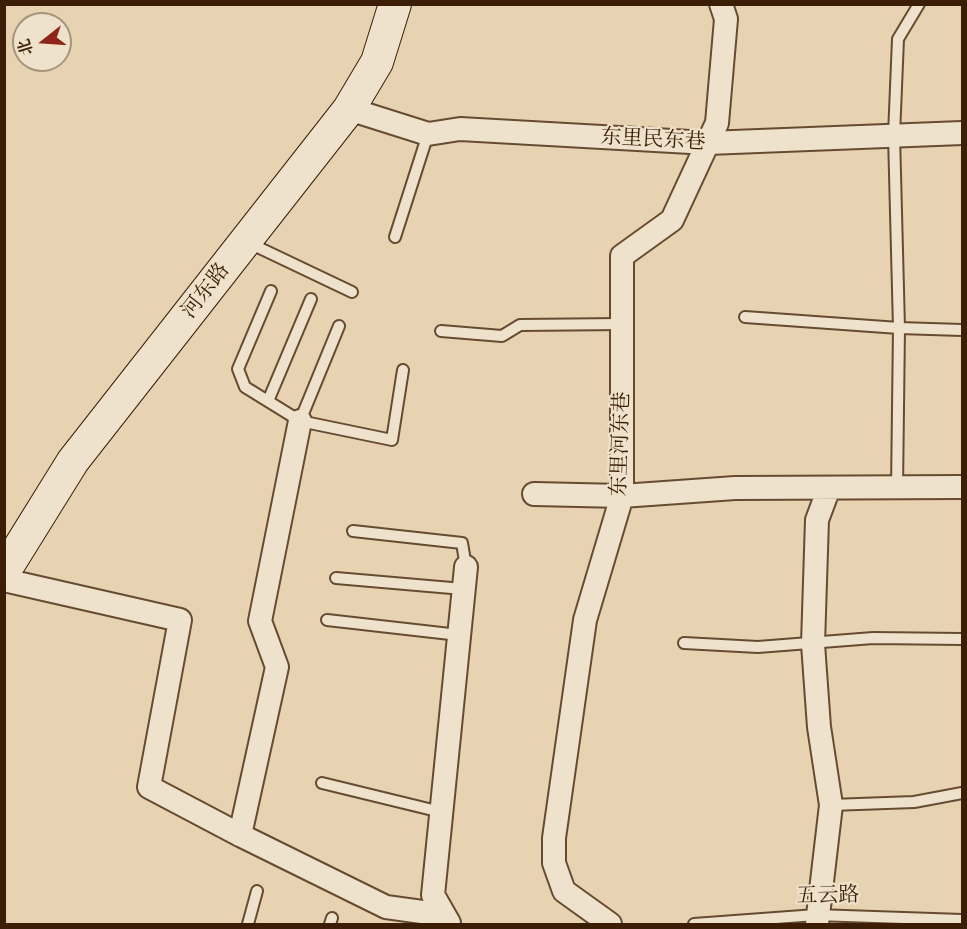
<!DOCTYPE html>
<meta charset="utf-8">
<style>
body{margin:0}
#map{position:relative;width:967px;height:929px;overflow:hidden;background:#e7d3b1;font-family:"Old Standard TT","Noto Serif SC",serif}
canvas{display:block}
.frame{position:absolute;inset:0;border:6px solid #3c1e06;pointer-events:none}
.north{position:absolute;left:12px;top:12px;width:60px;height:60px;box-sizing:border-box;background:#efe2cc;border:2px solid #a7947d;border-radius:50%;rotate:253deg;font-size:16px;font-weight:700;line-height:24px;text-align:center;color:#3c1e06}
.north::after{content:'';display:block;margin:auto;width:21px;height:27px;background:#8f2418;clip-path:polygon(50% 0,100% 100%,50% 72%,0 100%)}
</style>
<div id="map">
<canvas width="967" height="929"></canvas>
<div class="frame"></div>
<div class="north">北</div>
</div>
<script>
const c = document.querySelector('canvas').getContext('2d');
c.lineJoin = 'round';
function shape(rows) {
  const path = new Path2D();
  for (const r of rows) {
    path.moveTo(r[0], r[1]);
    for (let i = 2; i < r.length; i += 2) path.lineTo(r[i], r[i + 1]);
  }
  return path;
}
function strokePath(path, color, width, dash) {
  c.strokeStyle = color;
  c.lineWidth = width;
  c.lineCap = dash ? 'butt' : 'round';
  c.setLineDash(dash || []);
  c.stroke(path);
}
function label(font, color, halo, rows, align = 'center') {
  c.font = font + ' "Old Standard TT","Noto Serif SC",serif';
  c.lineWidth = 4.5;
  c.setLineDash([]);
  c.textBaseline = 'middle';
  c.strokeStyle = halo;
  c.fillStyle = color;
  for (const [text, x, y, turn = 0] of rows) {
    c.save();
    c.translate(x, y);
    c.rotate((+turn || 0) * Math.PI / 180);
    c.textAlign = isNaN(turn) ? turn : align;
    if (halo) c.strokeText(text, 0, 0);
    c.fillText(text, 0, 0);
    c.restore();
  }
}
const service = shape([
 [395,237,428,134],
 [247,242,352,292],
 [271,291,238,369,245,387,300,421,392,440,403,370],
 [745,317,899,328,962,330],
 [441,331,502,336,520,325,622,324],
 [268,401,311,299],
 [300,421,339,326],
 [897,489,899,328,894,135,898,39,919,4],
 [353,531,462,543,466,567],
 [336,578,463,589],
 [327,620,459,635],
 [684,643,758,647,873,638,962,639],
 [322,783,441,812],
 [831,805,914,802,962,793],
 [248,924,257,891],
 [330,924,332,918],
 [694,924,816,915,962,920]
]);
const minor = shape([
 [349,109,428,134,460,129,708,143,962,133],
 [534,494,622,496,735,488,962,487],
 [4,580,180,620,149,787,240,835,386,907,444,915],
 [240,835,277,667,260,621,300,421],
 [449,923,433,895,466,567],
 [610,924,564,891,554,863,554,838,585,620,622,496,622,256,672,220,717,123,726,19,721,4],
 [817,924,831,805,819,727,813,644,817,520,829,488]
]);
const secondary = shape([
 [4,572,73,461,349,109,377,62,395,4]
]);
strokePath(service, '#674b31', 14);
strokePath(minor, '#674b31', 26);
strokePath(secondary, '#3c1e06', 34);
strokePath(service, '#efe2cc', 10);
strokePath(minor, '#efe2cc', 22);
strokePath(secondary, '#efe2cc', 32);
label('21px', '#3c1e06', '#efe2cc', [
 ["东里民东巷",653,140,3],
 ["河东路",206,291,-52],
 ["东里河东巷",621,444,-88],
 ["五云路",828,896,-1]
]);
</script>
